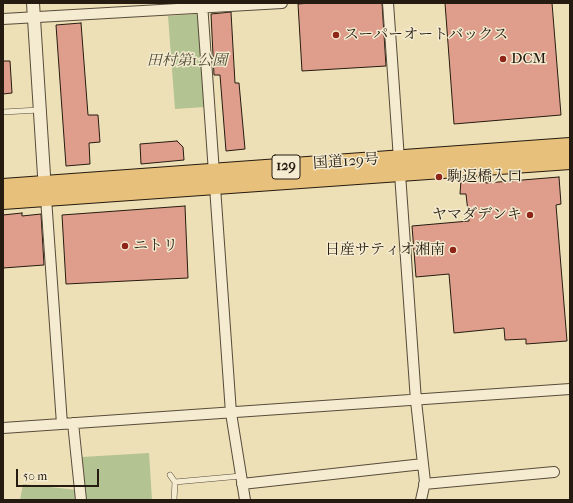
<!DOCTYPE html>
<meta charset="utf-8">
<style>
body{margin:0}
#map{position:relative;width:573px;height:503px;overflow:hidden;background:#eee0b6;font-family:"IM FELL French Canon",serif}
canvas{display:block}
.frame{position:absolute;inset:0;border:4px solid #251b10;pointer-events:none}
.scale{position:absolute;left:16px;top:469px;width:83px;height:18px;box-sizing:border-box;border:2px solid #251b10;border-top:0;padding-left:5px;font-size:12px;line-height:14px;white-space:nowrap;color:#251b10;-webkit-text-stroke:3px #f4ebd0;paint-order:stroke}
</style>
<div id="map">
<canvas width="573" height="503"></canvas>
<div class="frame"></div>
<div class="scale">50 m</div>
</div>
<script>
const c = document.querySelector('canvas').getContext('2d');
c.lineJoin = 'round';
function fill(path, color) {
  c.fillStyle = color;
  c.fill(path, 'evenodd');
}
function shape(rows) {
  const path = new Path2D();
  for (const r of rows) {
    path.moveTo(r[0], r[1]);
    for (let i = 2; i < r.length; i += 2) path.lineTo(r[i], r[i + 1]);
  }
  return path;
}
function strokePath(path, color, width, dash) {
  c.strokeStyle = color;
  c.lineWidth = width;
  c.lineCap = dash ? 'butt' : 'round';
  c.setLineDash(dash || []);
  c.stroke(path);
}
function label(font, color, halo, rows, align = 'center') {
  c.font = font + ' "IM FELL French Canon","Noto Serif JP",serif';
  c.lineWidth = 3;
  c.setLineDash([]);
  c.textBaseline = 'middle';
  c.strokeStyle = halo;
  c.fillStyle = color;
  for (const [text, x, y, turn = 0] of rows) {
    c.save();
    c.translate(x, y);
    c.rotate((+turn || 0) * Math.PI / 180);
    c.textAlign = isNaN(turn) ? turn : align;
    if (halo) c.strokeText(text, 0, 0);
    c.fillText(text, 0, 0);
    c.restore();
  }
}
fill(shape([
 [196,14,198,16,205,107,175,109,168,16],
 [149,453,152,500,85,500,82,457],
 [23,484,77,490,78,500,20,500]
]), '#b3c392');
const building = shape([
 [311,3,382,3,386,66,302,71,298,4,311,3],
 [445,3,552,3,561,115,454,124,445,3],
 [231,12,235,83,239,83,245,149,226,151,220,75,214,75,211,14,231,12],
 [81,23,88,115,98,115,100,142,89,143,90,164,66,166,56,25,81,23],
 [3,61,10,61,12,93,3,94,3,61],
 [177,141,183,147,184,160,141,164,140,144,177,141],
 [559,177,561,204,556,205,567,341,526,344,526,339,505,340,504,328,454,333,449,274,416,277,412,226,469,221,466,194,460,194,461,180,486,179,486,183,559,177],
 [185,206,188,278,66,284,62,215,185,206],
 [22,213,22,216,41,214,44,265,3,268,3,215,22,213]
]);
fill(building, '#df9e8c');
strokePath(building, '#251b10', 1);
const service = shape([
 [3,112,39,110],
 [170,475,175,482],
 [174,500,175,482,241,476]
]);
const minor = shape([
 [202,3,231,413,245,500],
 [388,3,416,401,425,482,421,500],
 [3,19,282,3],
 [46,198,62,424],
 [73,423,81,500],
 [3,428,570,389],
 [242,484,423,464],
 [424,484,554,472]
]);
const tertiary = shape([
 [33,3,45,191]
]);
const trunk = shape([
 [3,187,570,146],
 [3,201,570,161]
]);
strokePath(service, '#574c3a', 6);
strokePath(minor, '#574c3a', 12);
strokePath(tertiary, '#574c3a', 14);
strokePath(trunk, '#251b10', 18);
strokePath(service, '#f4ebd0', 5);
strokePath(minor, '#f4ebd0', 10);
strokePath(tertiary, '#f4ebd0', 12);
strokePath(trunk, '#e7c07b', 16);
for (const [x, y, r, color] of [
 [336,35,4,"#8f2418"],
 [503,59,4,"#8f2418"],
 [439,177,4,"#8f2418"],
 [530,215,4,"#8f2418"],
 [125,246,4,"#8f2418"],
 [453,250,4,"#8f2418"]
]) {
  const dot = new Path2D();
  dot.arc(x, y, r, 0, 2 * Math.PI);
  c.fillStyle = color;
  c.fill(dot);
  strokePath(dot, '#f4ebd0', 1.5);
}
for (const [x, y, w] of [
 [286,167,28]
]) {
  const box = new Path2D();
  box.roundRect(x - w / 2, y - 12, w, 24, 3);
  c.fillStyle = '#f4ebd0';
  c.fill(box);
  strokePath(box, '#251b10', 1);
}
label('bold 14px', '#251b10', null, [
 ["129",286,167]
]);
label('15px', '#251b10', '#f4ebd0', [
 ["スーパーオートバックス",344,35],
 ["DCM",511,59],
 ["駒返橋入口",447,177],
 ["ヤマダデンキ",522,215,"right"],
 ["ニトリ",133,246],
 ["日産サティオ湘南",445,250,"right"]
], 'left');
label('italic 15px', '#504d37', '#f4ebd0', [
 ["田村第1公園",187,61]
]);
label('15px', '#251b10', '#f4ebd0', [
 ["国道129号",346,162,-4]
]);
</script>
